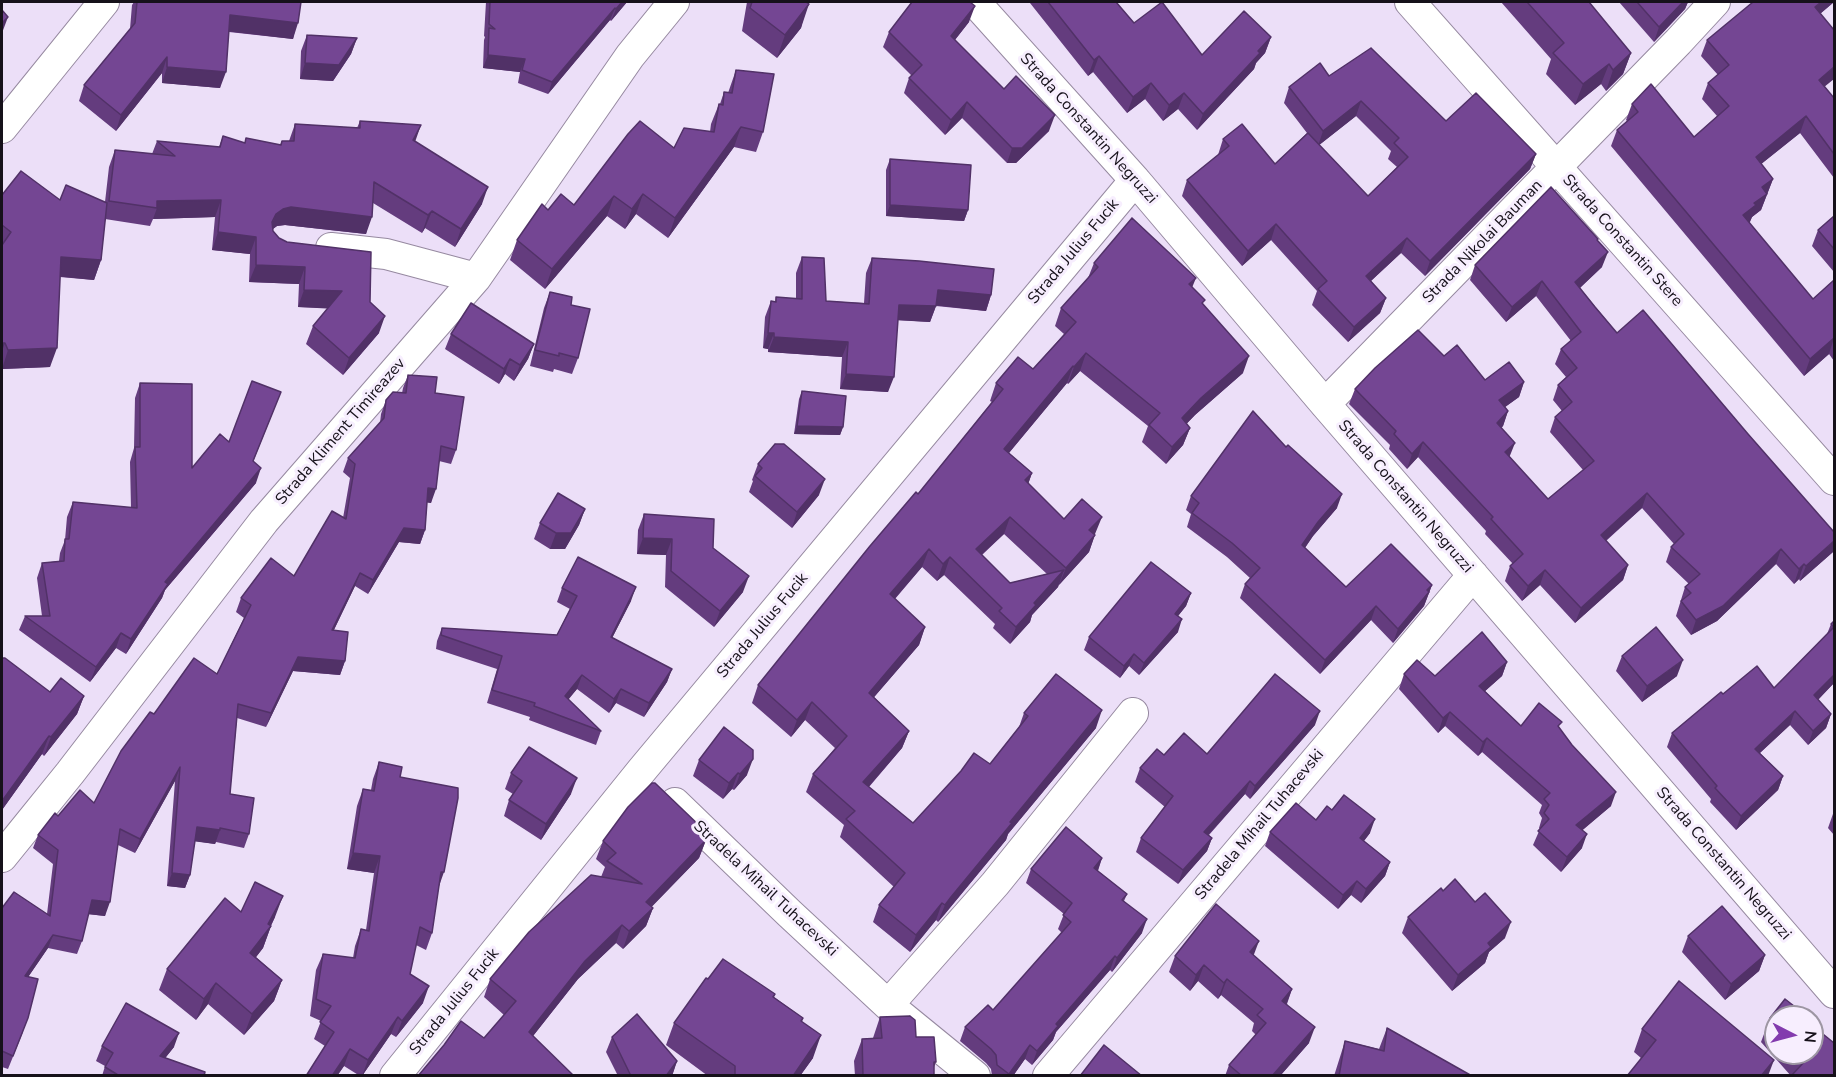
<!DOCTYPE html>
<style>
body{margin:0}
#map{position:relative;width:1836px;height:1077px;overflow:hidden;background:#ecdff8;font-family:"Nunito Sans",sans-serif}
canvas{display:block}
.frame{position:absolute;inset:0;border:3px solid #16111a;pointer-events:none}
.north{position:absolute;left:1764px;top:1005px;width:60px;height:60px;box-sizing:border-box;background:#f7eefe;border:2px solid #9d96a3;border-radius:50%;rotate:96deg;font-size:16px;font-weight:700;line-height:24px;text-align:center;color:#16111a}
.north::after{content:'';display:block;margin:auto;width:21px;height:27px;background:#833bae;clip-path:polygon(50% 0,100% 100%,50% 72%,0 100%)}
</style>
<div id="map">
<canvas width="1836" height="1077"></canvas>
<div class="frame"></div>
<div class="north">N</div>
</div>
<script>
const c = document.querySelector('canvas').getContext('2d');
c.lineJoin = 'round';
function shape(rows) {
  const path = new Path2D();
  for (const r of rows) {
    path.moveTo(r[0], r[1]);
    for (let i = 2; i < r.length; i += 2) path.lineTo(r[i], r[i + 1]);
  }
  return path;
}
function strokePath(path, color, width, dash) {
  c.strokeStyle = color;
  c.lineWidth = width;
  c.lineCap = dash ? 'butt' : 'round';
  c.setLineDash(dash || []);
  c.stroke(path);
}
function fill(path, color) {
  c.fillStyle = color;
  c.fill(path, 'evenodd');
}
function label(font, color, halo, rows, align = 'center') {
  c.font = font + ' "Nunito Sans",sans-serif';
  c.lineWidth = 6;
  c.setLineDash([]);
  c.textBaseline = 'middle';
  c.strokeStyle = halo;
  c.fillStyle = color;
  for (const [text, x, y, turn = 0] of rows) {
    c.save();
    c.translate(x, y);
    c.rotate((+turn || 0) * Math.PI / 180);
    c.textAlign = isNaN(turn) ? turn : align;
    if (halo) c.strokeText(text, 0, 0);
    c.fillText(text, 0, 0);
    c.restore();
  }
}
const street = shape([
 [975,2,1135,180,1325,404,1834,993],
 [1410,2,1834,480],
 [2,128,104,2],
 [331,248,386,254,476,278],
 [1325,404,1678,42,1715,2],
 [675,803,789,913,888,1005,975,1076],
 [2,857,70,773,264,521,476,278,630,56,674,2],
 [888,1005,995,884,1133,713],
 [395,1076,642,770,1135,180],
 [1048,1076,1473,575]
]);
strokePath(street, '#9689a0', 32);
strokePath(street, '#fff', 30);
fill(shape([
 [134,2,301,2,293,39,229,32,220,88,162,83,162,73,116,131,79,101,84,85,130,29,132,5],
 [486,2,627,2,611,21,610,20,548,94,518,83,520,72,483,68,484,40,485,37,484,36],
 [747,2,807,2,801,28,777,58,742,31],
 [1031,2,1116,2,1134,23,1202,55,1271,37,1265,53,1256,63,1254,69,1197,130,1178,109,1163,121,1145,99,1127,113,1093,72,1088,76,1030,3],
 [1501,2,1589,2,1631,53,1623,74,1606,91,1601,84,1575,105,1546,74,1551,59],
 [1619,2,1688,2,1685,9,1654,42],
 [1834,2,1820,14,1825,87,1834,98,1834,178,1800,133,1761,164,1773,179,1761,210,1752,217,1749,223,1813,299,1834,280,1834,361,1829,354,1804,376,1611,146,1617,130,1627,121,1626,120,1632,104,1694,137,1717,116,1702,99,1708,83,1718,75,1701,56,1707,40],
 [969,22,955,40,1004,89,1049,131,1016,163,1007,163,962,118,945,135,904,93,909,78,912,76,883,47,889,32],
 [307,35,357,38,351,54,333,81,300,79,301,51],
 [736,70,763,132,756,152,734,147,668,238,636,214,625,229,607,216,545,289,510,260,517,240,548,210,574,205,674,148,710,132,711,124,719,104,720,104,724,92,728,93],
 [1329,76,1536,154,1530,169,1425,276,1401,253,1371,281,1386,298,1380,313,1348,342,1312,305,1317,291,1271,240,1242,266,1182,196,1187,180,1218,155,1223,139,1275,164,1307,133,1284,103,1289,87],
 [1356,116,1391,151,1388,159,1397,167,1368,196,1319,145],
 [360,121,415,141,482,204,455,247,425,228,422,233,373,203,366,234,285,225,277,226,273,229,273,231,279,238,370,302,379,333,343,375,306,344,313,326,328,308,298,307,299,284,249,282,250,254,212,250,215,217,153,219,150,226,105,219,101,260,94,280,60,277,50,367,2,369,2,195,60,200,105,202,109,167,115,150,152,154,157,141,219,147,223,136,244,143,280,145,282,141,289,141,295,124,357,128],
 [890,159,968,210,964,221,886,216,886,170],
 [1834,216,1834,272,1812,246,1818,230],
 [1598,239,1597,241,1602,267,1580,288,1617,333,1833,552,1800,581,1799,579,1794,584,1776,564,1717,621,1691,635,1676,616,1685,587,1689,584,1666,562,1671,547,1674,544,1642,508,1606,541,1628,565,1623,580,1575,623,1540,585,1522,601,1505,581,1510,566,1513,564,1485,534,1486,531,1418,457,1407,469,1389,449,1390,445,1349,404,1355,389,1444,356,1485,380,1524,382,1519,397,1505,407,1508,411,1503,426,1501,428,1510,458,1548,499,1583,470,1550,432,1555,417,1562,411,1553,400,1558,385,1566,377,1555,364,1561,349,1571,341,1536,296,1506,322,1470,280,1475,265],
 [802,257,826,301,864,303,866,273,872,258,991,295,986,311,936,306,930,322,898,320,888,392,840,389,842,357,768,352,768,349,763,348,765,317,771,301,775,302,776,297,796,299,796,273],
 [1094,263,1192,287,1204,305,1243,373,1195,415,1186,424,1190,428,1183,445,1166,464,1142,442,1148,426,1080,371,1068,384,1067,383,1009,453,1032,473,1028,484,1064,519,1095,534,1089,552,1059,585,1059,584,1058,587,1032,615,1030,622,1010,644,993,628,995,624,944,575,937,581,922,567,895,599,925,627,919,645,874,697,909,731,902,748,869,787,913,823,990,764,1019,727,1024,713,1096,728,1008,834,1006,840,945,914,938,922,936,920,910,952,873,922,879,905,894,887,840,837,844,825,806,792,813,774,835,748,805,720,791,737,752,703,758,685,918,494,992,402,990,401,996,383,1033,369,1064,334,1055,326,1061,308,1088,278],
 [1004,534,1047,574,1010,583,982,555],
 [550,292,571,305,578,358,572,374,554,369,553,372,530,366,544,308],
 [451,334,534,344,528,359,514,381,505,374,499,384,445,349],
 [408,375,435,393,456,450,451,464,439,461,431,503,427,502,425,530,420,544,399,542,368,594,355,586,334,630,345,661,340,675,293,671,266,727,237,718,230,794,249,834,244,848,216,842,215,844,195,841,190,875,185,888,167,886,175,781,135,853,118,845,105,916,88,914,82,941,77,954,48,948,28,977,23,1032,8,1069,2,1067,2,908,47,914,53,864,33,848,38,835,58,816,94,803,154,714,217,674,244,618,236,612,241,598,294,576,343,518,350,478,343,472,348,458,380,423,381,414,386,400,402,393,403,388],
 [140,383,192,468,275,407,253,462,256,483,165,590,162,598,126,654,116,648,90,682,19,630,25,616,42,616,37,578,42,563,59,561,60,553,65,540,67,517,73,502,131,508,130,462,134,448,135,398],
 [802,391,843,427,840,435,794,434,799,399],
 [758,464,819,495,792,528,749,492,753,481,752,480],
 [1191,496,1337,508,1313,536,1305,548,1346,587,1432,585,1424,606,1393,643,1371,620,1320,674,1240,598,1245,584,1250,578,1227,557,1187,527,1191,514,1186,510],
 [585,509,579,525,565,549,550,549,534,539,540,523],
 [644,514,713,548,743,592,714,627,665,587,666,555,637,554,638,530],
 [562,588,631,601,612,638,672,669,667,682,644,717,616,703,609,713,577,689,568,699,601,731,596,745,529,720,530,717,487,703,497,669,436,649,437,641,442,628,557,635,570,609,557,602],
 [1191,593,1186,606,1178,616,1178,632,1139,675,1129,666,1120,678,1084,650,1089,637],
 [1834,621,1834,683,1818,700,1831,714,1826,728,1808,745,1790,725,1760,753,1783,776,1778,790,1736,830,1710,802,1711,799,1667,747,1672,733,1723,694,1774,688,1827,634,1831,624],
 [1622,656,1677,676,1642,702,1616,671],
 [2,658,50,692,84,696,77,714,44,756,42,754,2,810],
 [1507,662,1502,676,1485,691,1521,726,1559,728,1611,806,1582,830,1582,848,1561,872,1533,845,1540,829,1539,828,1542,818,1539,813,1542,805,1482,752,1478,756,1445,726,1438,733,1399,689,1404,674,1435,676],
 [1315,725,1250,799,1245,794,1209,835,1212,838,1207,851,1178,884,1136,852,1141,838,1165,807,1135,782,1140,768,1164,755,1207,754],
 [699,760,747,775,734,790,732,789,723,799,693,776],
 [379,762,400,777,439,885,432,933,426,950,416,945,410,974,423,1003,396,1037,391,1034,362,1076,360,1076,344,1066,337,1076,306,1076,325,1046,314,1039,321,1021,310,1016,316,970,323,954,353,958,355,946,361,929,366,930,374,873,347,869,357,806,363,789,371,790,373,779],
 [511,773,571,794,541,840,504,816,509,800,513,794,505,789],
 [1332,810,1370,833,1364,841,1390,862,1385,876,1361,903,1351,895,1338,909,1265,846,1270,832,1316,820],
 [1834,811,1834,835,1828,828],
 [703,837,706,840,699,858,651,907,653,908,646,926,623,949,616,943,578,979,533,1036,444,1045,484,1038,504,1015,484,997,490,979,601,877,605,867,596,859,603,841],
 [1102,858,1098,871,1127,894,1124,901,1142,933,1112,972,1110,970,1056,1032,1053,1040,1032,1065,1025,1059,1013,1076,992,1076,991,1069,986,1063,960,1041,965,1027,993,1010,1062,933,1058,929,1064,914,1026,883,1031,869],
 [1443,891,1505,938,1489,952,1485,963,1452,991,1402,933,1408,917],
 [241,912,275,917,271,926,263,948,256,957,282,980,274,1001,244,1035,208,1004,196,1020,159,990,167,969],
 [1688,936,1765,955,1759,971,1725,1000,1682,952],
 [1175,956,1254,956,1292,989,1287,1004,1309,1043,1280,1076,1225,1076,1229,1065,1256,1035,1252,1031,1254,1023,1221,995,1218,999,1198,981,1190,991,1169,972],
 [775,994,774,997,803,1018,802,1022,813,1058,800,1076,708,1076,666,1045,674,1023],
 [880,1017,916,1037,936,1062,934,1067,934,1076,855,1076,854,1061,862,1039,873,1038],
 [1776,1017,1776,1053,1812,1053,1812,1020,1820,1027,1819,1031,1834,1043,1791,1076,1761,1042,1770,1018],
 [1387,1028,1472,1076,1334,1076,1345,1041,1379,1049],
 [1642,1029,1768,1076,1641,1058,1634,1052],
 [612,1037,677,1061,672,1076,618,1076,606,1052],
 [102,1046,174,1047,165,1058,204,1076,102,1076,105,1066,96,1061]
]), '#643c7e');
fill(shape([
 [622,2,627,2,611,21,616,9],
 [1683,2,1688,2,1685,9,1654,42,1659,27],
 [1821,2,1834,2,1809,23,1815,7],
 [809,4,801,28,777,58,785,35],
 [975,6,969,22,946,51,951,36],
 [615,8,610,20,548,94,552,82],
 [230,15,298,23,293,39,225,31],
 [8,17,2,33,2,23],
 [1271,37,1265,53,1256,63,1254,69,1197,130,1203,114],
 [357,38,351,54,333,81,300,79,305,63],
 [1631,53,1623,74,1606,91,1613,70],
 [488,55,525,59,520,72,483,68],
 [1099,56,1093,72,1088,76,1094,60],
 [167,57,162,73,116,131,121,115],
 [1609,64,1601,84,1575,105,1583,84],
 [167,67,226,72,220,88,162,83],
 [1834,67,1834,79,1813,96,1819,80],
 [1151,83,1145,99,1127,113,1133,97],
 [1184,93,1178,109,1163,121,1169,105],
 [1361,101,1356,116,1318,146,1323,131],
 [967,102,962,118,945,135,951,120],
 [1055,115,1049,131,1016,163,1007,163,1012,148],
 [1806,116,1800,133,1750,173,1756,157],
 [421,125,415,142,413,140],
 [741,127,734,147,668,238,675,218],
 [1536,154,1530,169,1425,276,1430,261],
 [1773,179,1761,210,1752,217,1750,222,1737,232,1743,215,1762,187],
 [488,187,482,204,455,247,461,229],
 [643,194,636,214,625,229,632,209],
 [614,196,607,216,545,289,552,269],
 [221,200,215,217,153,219,157,208,157,201],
 [890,205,968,210,964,221,886,216],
 [291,207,372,217,366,234,285,225,277,226,270,231,266,239,276,214,283,209],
 [432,211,425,228,422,233,428,215],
 [1276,224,1271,240,1242,266,1248,251],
 [218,232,256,237,250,254,212,250],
 [1407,238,1401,253,1360,291,1366,276],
 [1608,252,1602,267,1570,297,1575,282],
 [61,257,101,260,94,280,54,276],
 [256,265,305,267,299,284,249,282],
 [1196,278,1189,295,1189,284],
 [1542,281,1536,296,1506,322,1512,307],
 [304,290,342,291,336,309,298,307],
 [938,290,991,295,986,311,933,305],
 [1386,298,1380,313,1348,342,1354,327],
 [899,305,936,306,930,322,893,320],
 [385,316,379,333,343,375,349,358],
 [768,333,774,333,768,349,763,348],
 [774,337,848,342,842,357,768,352],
 [1834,338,1829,354,1804,376,1810,359],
 [2,343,5,343,2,351],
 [534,344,528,359,514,381,520,365],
 [57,348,50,367,2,369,8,350],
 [1086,353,1080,371,1068,384,1074,367],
 [1249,356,1243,373,1195,415,1176,435,1182,418,1201,398],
 [510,359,505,374,499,384,504,369],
 [1073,366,1067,383,998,466,1004,449],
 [846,374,894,377,888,392,840,389],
 [1524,382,1519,397,1494,415,1499,400],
 [1508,411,1503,426,1491,438,1497,423],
 [797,426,843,427,840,435,794,434],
 [1190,428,1183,445,1166,464,1172,447],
 [1423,442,1418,457,1407,469,1412,454],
 [1515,443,1509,458,1505,452],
 [261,468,256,483,165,590,162,598,126,654,131,639,165,582],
 [1032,473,1026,490,1025,480],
 [825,479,819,495,792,528,797,512],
 [428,488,436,489,431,503,423,502],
 [1647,493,1642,508,1595,550,1601,535],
 [1342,494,1337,508,1313,536,1297,559,1302,545,1318,522],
 [585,509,579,525,565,549,550,549,556,533],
 [1010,517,1004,534,969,566,976,549],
 [1102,517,1095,534,1083,548,1089,530],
 [404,528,425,530,420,544,399,542,368,594,373,580],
 [1095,535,1089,552,1059,585,1066,568],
 [643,538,672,539,666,555,637,554],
 [1834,541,1834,549,1833,552,1800,581,1806,566],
 [929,549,922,567,884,611,890,594],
 [1781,549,1776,564,1717,621,1691,635,1696,620],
 [950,557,944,575,937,581,943,564],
 [1804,564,1799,579,1794,584,1799,569],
 [1628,565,1623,580,1575,623,1581,608],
 [1064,570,1058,587,1032,615,1030,622,1010,644,1016,627,1034,603],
 [1545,570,1540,585,1522,601,1528,586],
 [360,573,355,586,327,644,332,630],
 [749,576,743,592,714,627,720,611],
 [1432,585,1424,606,1393,643,1398,629,1427,590],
 [636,587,631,601,606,650,611,637],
 [1191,593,1186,606,1170,626,1175,614],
 [1376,606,1371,620,1320,674,1325,660],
 [1182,619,1178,632,1139,675,1144,663],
 [925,627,919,645,863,710,869,693],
 [121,633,116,648,90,682,96,667],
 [1134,654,1129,666,1120,678,1124,666],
 [298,657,345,661,340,675,293,671,266,727,271,713],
 [1683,660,1677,676,1642,702,1647,686],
 [1507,662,1502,676,1474,701,1479,686],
 [672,669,667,682,644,717,649,703],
 [582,675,577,689,560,710,565,696],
 [1834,675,1834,683,1809,709,1814,695],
 [621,689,616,703,609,713,614,699],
 [84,696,77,714,44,756,51,737],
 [812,702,805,720,791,737,797,720],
 [1102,710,1096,728,1008,834,1006,840,938,922,945,905,1010,822],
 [1320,711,1315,725,1250,799,1255,786],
 [1795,711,1790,725,1750,762,1755,749],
 [1450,712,1445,726,1438,733,1443,718],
 [1831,714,1826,728,1808,745,1813,731],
 [909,731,902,748,857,800,863,782],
 [49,736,42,754,2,810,2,801],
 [1487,738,1482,752,1478,756,1483,742],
 [753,759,747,775,734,790,740,774],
 [180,767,175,781,135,853,140,839],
 [738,773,732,789,723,799,729,783],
 [1783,776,1778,790,1736,830,1741,816],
 [577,778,571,794,541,840,546,824],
 [1250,781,1245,794,1199,845,1204,832],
 [1616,792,1611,806,1571,840,1576,825],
 [1375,819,1370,833,1355,852,1360,838],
 [197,827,220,830,215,844,192,841],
 [705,831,699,846,706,840,699,858,639,920,646,902],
 [1587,834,1582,848,1561,872,1567,857],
 [1212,838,1207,851,1178,884,1183,870],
 [353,853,380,856,374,873,347,869],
 [1102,858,1097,872,1094,868],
 [1390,862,1385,876,1361,903,1366,889],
 [441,872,444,872,438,889],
 [172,873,190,875,185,888,167,886],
 [1357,881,1351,895,1338,909,1343,895],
 [283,896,275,917,270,927,271,926,263,948,243,974,250,953,268,924],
 [92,900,110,902,105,916,87,914],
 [942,903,936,920,910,952,916,935],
 [653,908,646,926,623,949,629,931],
 [1147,919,1142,933,1112,972,1117,958],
 [1511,922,1505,938,1489,952,1485,963,1452,991,1458,975,1488,943],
 [622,925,616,943,578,979,522,1050,529,1032,585,961],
 [53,935,48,948,20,989,25,976],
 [1259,941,1253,957,1250,952],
 [1765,955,1759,971,1725,1000,1731,984],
 [1115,956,1110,970,1056,1032,1053,1040,1032,1065,1037,1051,1056,1024],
 [1204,965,1198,981,1190,991,1196,975],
 [1227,979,1221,995,1218,999,1224,983],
 [282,980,274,1001,244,1035,252,1014],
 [216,983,208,1004,196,1020,204,999],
 [429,986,423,1003,396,1037,402,1021],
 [1292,989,1286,1005,1282,1001],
 [398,1017,391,1034,362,1076,368,1060],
 [1315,1027,1309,1043,1280,1076,1272,1076],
 [179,1033,174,1047,155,1071,160,1056],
 [821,1035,813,1058,800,1076,793,1076],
 [1030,1045,1025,1059,1013,1076,1008,1076],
 [350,1049,344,1066,337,1076,332,1076],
 [1774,1060,1768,1076,1761,1076],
 [677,1061,672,1076,666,1076]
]), '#513167');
const building = shape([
 [137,2,301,2,298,23,230,15,226,72,167,67,167,57,121,115,84,85,135,23,137,2],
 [490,2,622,2,616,9,615,8,552,82,522,70,525,59,488,55,489,28,495,29,489,24,490,2],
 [752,2,806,2,809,4,785,35,750,8,752,2],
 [912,2,970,2,975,6,951,36,1004,89,1016,76,1055,115,1022,148,1012,148,967,102,951,120,909,78,922,65,889,32,912,2],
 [1048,2,1116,2,1134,23,1162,2,1202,55,1244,11,1271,37,1258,51,1260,53,1203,114,1184,93,1169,105,1151,83,1133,97,1099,56,1094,60,1048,2],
 [1527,2,1589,2,1631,53,1613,70,1609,64,1583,84,1553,53,1564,43,1527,2],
 [1637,2,1683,2,1659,27,1637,2],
 [1753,2,1821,2,1815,7,1834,30,1834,67,1819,80,1834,98,1834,154,1806,116,1756,157,1773,179,1762,187,1767,194,1754,203,1756,205,1743,215,1813,299,1834,280,1834,338,1810,359,1617,130,1638,112,1632,104,1651,84,1694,137,1729,106,1708,83,1729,65,1707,40,1753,2],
 [2,10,8,17,2,23,2,10],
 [307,35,357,38,339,65,305,63,307,35],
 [1371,48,1446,121,1476,93,1536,154,1430,261,1407,238,1366,276,1386,298,1354,327,1318,289,1327,281,1276,224,1248,251,1187,180,1229,146,1223,139,1242,124,1275,164,1308,133,1368,196,1408,157,1394,143,1399,138,1361,101,1323,131,1289,87,1320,63,1329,76,1371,48],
 [736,70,774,74,763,132,741,127,675,218,643,194,632,209,614,196,552,269,517,240,542,204,548,210,561,194,574,205,628,134,640,121,674,148,684,128,714,132,719,104,723,105,724,92,732,93,736,70],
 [360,121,421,125,413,140,488,187,461,229,432,211,428,215,374,182,372,217,291,207,283,209,276,214,272,222,273,231,279,238,287,242,371,252,370,302,385,316,349,358,313,326,342,291,304,290,305,267,256,265,256,237,218,232,221,200,157,201,157,208,109,201,115,150,175,156,157,141,220,147,223,136,245,143,246,138,281,145,282,141,294,141,295,124,360,128,360,121],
 [890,159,971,165,968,210,890,205,890,159],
 [21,171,60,200,66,185,107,203,101,260,61,257,57,348,8,350,5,343,2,343,2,245,11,232,2,225,2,195,21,171],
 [1551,187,1598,239,1597,240,1608,252,1575,282,1595,307,1617,333,1643,310,1748,434,1834,532,1834,541,1806,566,1804,564,1799,569,1781,549,1723,606,1696,620,1681,601,1691,593,1685,587,1700,574,1671,547,1684,534,1647,493,1601,535,1628,565,1581,608,1545,570,1528,586,1510,566,1523,554,1491,519,1493,517,1423,442,1412,454,1394,434,1396,431,1355,389,1375,368,1418,330,1444,356,1457,345,1485,380,1509,362,1524,382,1499,400,1508,411,1497,423,1515,443,1505,452,1507,454,1548,499,1594,461,1555,417,1572,402,1558,385,1577,368,1561,349,1581,332,1542,281,1512,307,1475,265,1551,187],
 [1834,216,1834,249,1818,230,1834,216],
 [1132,218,1196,278,1189,284,1205,300,1202,303,1249,356,1201,398,1182,418,1190,428,1172,447,1149,425,1160,413,1086,353,1074,367,1073,366,1004,449,1032,473,1025,480,1064,519,1082,499,1102,517,1089,530,1095,535,1066,568,1010,517,976,549,1010,583,1064,570,1034,603,1036,605,1016,627,999,611,1002,608,950,557,943,564,929,549,890,594,925,627,869,693,909,731,863,782,913,823,961,771,974,753,990,764,1028,716,1024,713,1056,674,1102,710,1010,822,1012,823,951,897,945,905,942,903,916,935,879,905,905,873,846,819,855,811,813,774,847,736,812,702,797,720,758,685,870,546,916,492,918,494,1003,389,996,383,1018,357,1033,369,1076,322,1061,308,1098,267,1094,263,1132,218],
 [802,257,824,258,826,301,869,304,872,258,919,261,994,269,991,295,938,290,936,306,899,305,894,377,846,374,848,342,774,337,774,333,768,333,771,301,776,302,776,297,802,299,802,257],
 [550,292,572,297,571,305,590,309,578,358,559,353,559,356,535,350,550,292],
 [471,303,534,344,520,365,510,359,504,369,451,334,471,303],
 [408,375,437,377,435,393,464,397,456,450,441,446,436,489,428,488,425,530,404,528,373,580,360,573,332,630,348,632,345,661,298,657,271,713,238,704,230,794,254,798,249,834,220,828,220,830,197,827,190,875,172,873,180,767,140,839,120,829,110,902,92,900,82,941,53,935,25,976,38,979,28,1018,13,1056,2,1051,2,908,14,892,50,916,58,850,38,835,55,813,58,816,80,790,94,803,121,751,150,712,154,714,194,658,217,674,251,605,241,598,271,558,294,576,332,511,346,519,355,464,348,458,384,418,386,400,393,392,406,393,408,375],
 [252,381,281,392,253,461,261,468,165,582,168,584,131,639,121,633,96,667,25,616,50,616,42,563,64,561,65,539,69,539,73,502,137,508,135,447,140,447,140,383,192,384,192,468,220,434,229,442,252,381],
 [802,391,846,396,843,427,797,426,802,391],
 [1253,411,1286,447,1288,445,1342,494,1318,522,1302,545,1346,587,1391,544,1432,585,1427,590,1429,592,1398,629,1376,606,1325,660,1245,584,1260,568,1232,543,1192,513,1199,503,1191,496,1253,411],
 [775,444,784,444,825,479,797,512,755,476,762,468,758,464,775,444],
 [558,493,585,509,571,533,556,533,540,523,558,493],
 [644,514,714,519,713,548,749,576,720,611,671,571,672,539,643,538,644,514],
 [578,557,636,587,611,637,672,669,649,703,621,689,614,699,582,675,565,696,601,731,534,706,535,703,492,690,502,656,441,635,442,628,557,635,577,596,562,588,578,557],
 [1151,562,1191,593,1175,614,1182,619,1144,663,1134,654,1124,666,1089,637,1151,562],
 [1834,621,1834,675,1814,695,1831,714,1813,731,1795,711,1755,749,1783,776,1741,816,1715,788,1717,786,1672,733,1721,692,1723,694,1757,666,1774,688,1834,627,1831,624,1834,621],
 [1656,627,1683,660,1647,686,1622,656,1656,627],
 [1482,632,1507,662,1479,686,1521,726,1539,703,1562,722,1558,726,1572,745,1616,792,1576,825,1587,834,1567,857,1538,831,1549,819,1544,813,1549,805,1544,799,1550,793,1487,738,1483,742,1450,712,1443,718,1404,674,1417,660,1435,676,1482,632],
 [2,658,5,658,50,692,61,678,84,696,51,737,49,736,2,801,2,658],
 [1275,674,1320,711,1255,786,1250,781,1204,832,1212,838,1183,870,1141,838,1173,796,1140,768,1157,749,1164,755,1184,733,1207,754,1275,674],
 [724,727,753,750,753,759,740,774,738,773,729,783,699,760,724,727],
 [529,747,577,778,546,824,509,800,522,781,511,773,529,747],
 [379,762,402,767,400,777,458,788,458,798,444,872,441,872,432,933,420,927,410,974,429,986,402,1021,398,1017,368,1060,350,1049,332,1076,306,1076,334,1032,320,1022,331,1006,316,999,323,954,355,958,361,929,369,931,380,856,353,853,363,789,374,791,379,762],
 [652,783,655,783,705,831,701,836,706,840,646,902,653,908,629,931,622,925,585,961,529,1032,574,1076,418,1076,444,1045,461,1021,484,1038,516,1001,490,979,529,932,591,875,642,884,607,861,616,853,603,841,628,807,652,783],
 [1344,795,1375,819,1360,838,1390,862,1366,889,1357,881,1343,895,1270,832,1296,803,1316,820,1327,806,1332,810,1344,795],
 [1066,827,1102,858,1094,868,1127,894,1122,900,1147,919,1117,958,1115,956,1056,1024,1058,1026,1037,1051,1030,1045,1009,1074,997,1065,996,1055,991,1049,965,1027,988,1005,993,1010,1071,922,1063,915,1072,903,1031,869,1066,827],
 [1455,879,1475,902,1485,893,1511,922,1488,943,1491,947,1458,975,1408,917,1441,888,1443,891,1455,879],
 [255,882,283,896,268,924,271,926,250,953,282,980,252,1014,216,983,204,999,167,969,225,898,241,912,255,882],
 [1216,904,1259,941,1250,952,1292,989,1282,1001,1315,1027,1272,1076,1242,1076,1229,1065,1266,1023,1257,1015,1263,1009,1227,979,1224,983,1204,965,1196,975,1175,956,1216,904],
 [1722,906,1765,955,1731,984,1688,936,1722,906],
 [723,959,775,994,773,997,803,1018,801,1021,821,1035,793,1076,735,1076,735,1066,674,1023,706,978,708,979,723,959],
 [1679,981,1774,1060,1761,1076,1627,1076,1656,1040,1642,1029,1679,981],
 [1785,999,1808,1017,1776,1017,1776,1026,1770,1018,1785,999],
 [126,1003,179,1033,160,1056,205,1072,204,1076,117,1076,118,1075,105,1067,113,1053,102,1046,126,1003],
 [637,1014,677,1061,666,1076,631,1076,612,1037,637,1014],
 [910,1016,915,1020,916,1037,934,1037,936,1062,934,1062,934,1076,863,1076,862,1039,882,1038,880,1017,910,1016],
 [1812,1020,1820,1027,1818,1030,1834,1043,1834,1076,1791,1076,1806,1060,1800,1053,1812,1053,1812,1020],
 [1387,1028,1472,1076,1339,1076,1345,1041,1384,1051,1387,1028],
 [1104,1045,1142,1076,1080,1076,1104,1045]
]);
fill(building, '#744693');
strokePath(building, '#513167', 1.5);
label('16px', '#16111a', '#f7eefe', [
 ["Strada Constantin Negruzzi",1088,129,48],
 ["Strada Constantin Stere",1622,241,48],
 ["Strada Nikolai Bauman",1483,242,-46],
 ["Strada Julius Fucik",1074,252,-50],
 ["Strada Kliment Timireazev",341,432,-49],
 ["Strada Constantin Negruzzi",1405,497,49],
 ["Strada Julius Fucik",763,626,-50],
 ["Stradela Mihail Tuhacevski",1260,825,-50],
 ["Strada Constantin Negruzzi",1723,864,49],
 ["Stradela Mihail Tuhacevski",765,889,43],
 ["Strada Julius Fucik",455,1002,-51]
]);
</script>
